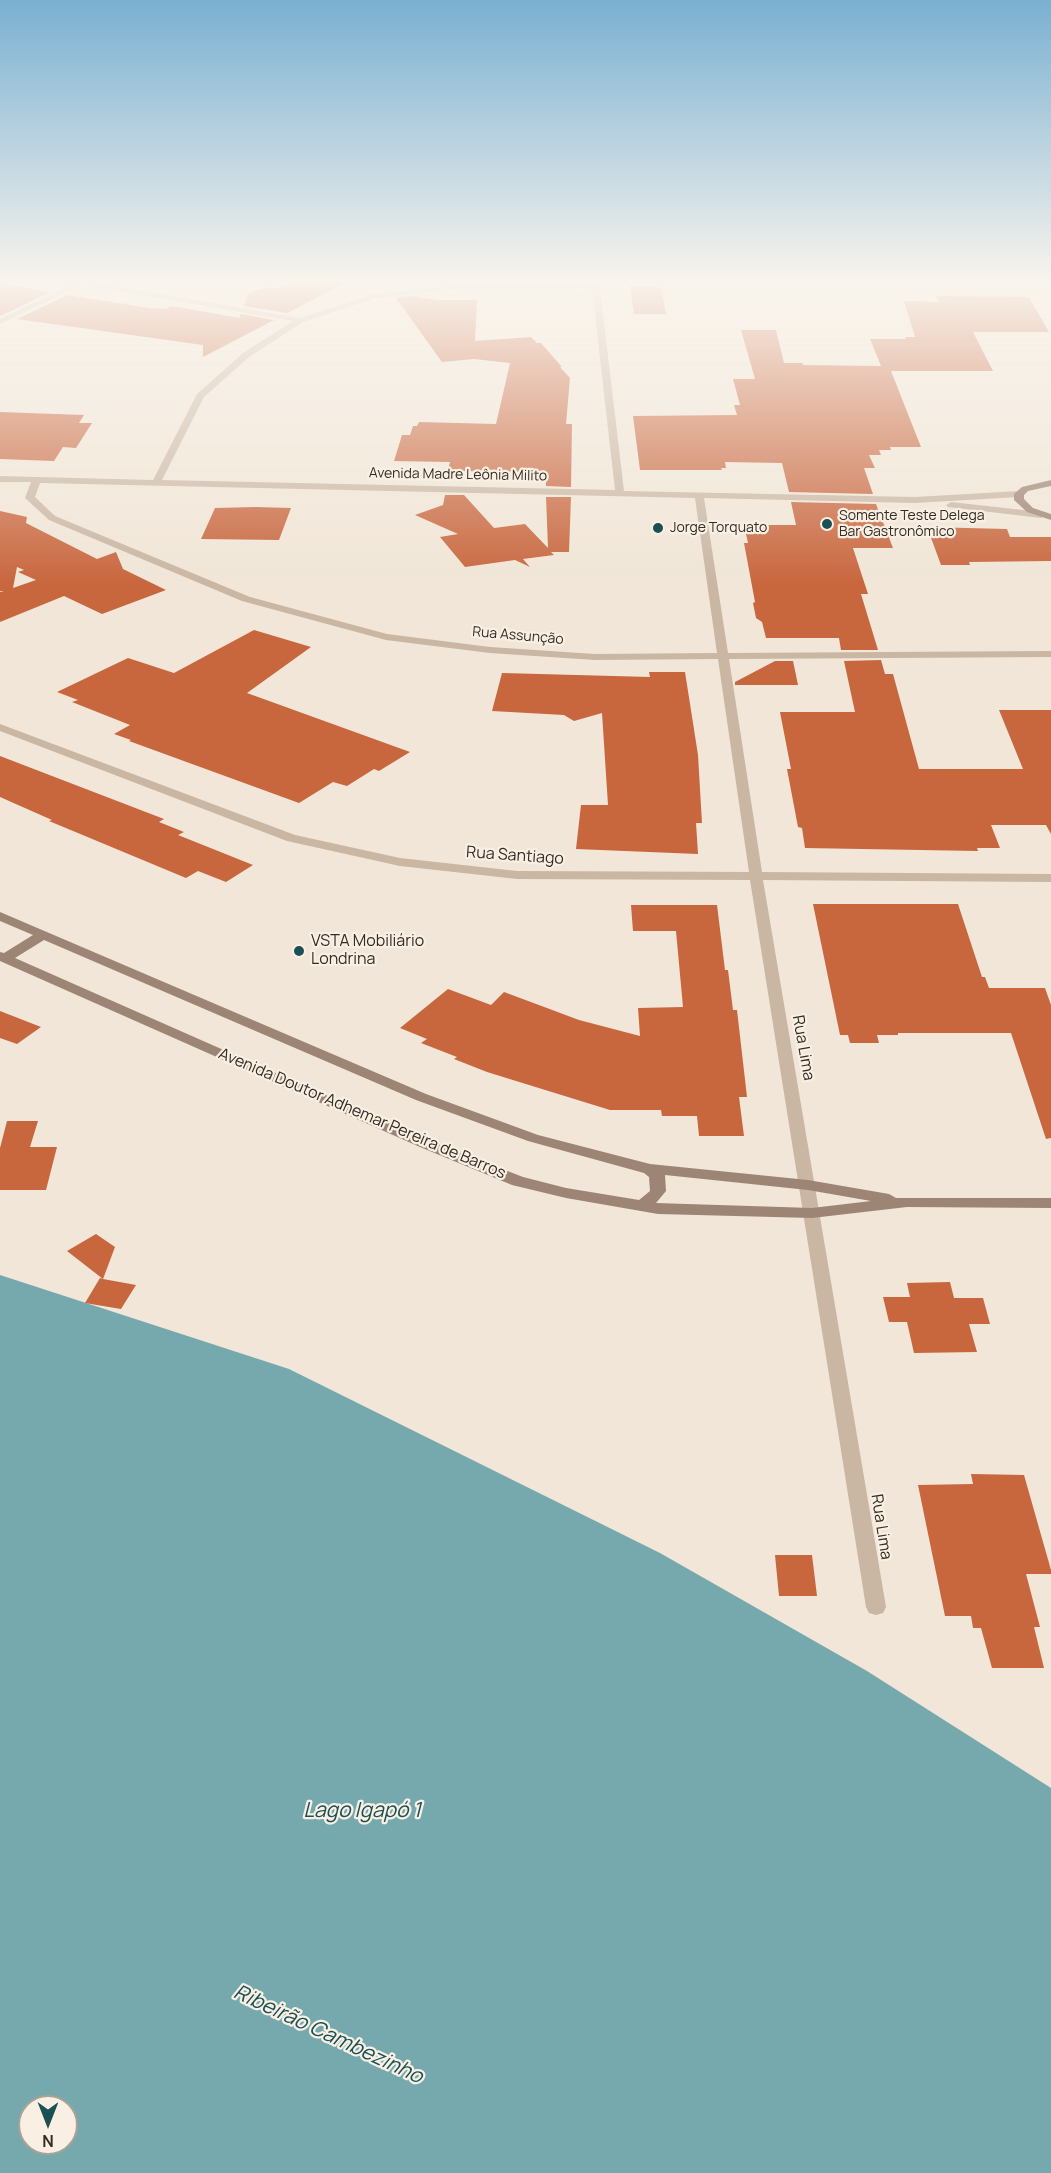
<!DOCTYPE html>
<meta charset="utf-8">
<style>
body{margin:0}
#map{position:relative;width:1051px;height:2173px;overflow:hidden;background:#f1e6d7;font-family:Manrope,sans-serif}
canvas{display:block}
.north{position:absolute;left:18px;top:2095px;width:60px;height:60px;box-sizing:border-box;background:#f9f0e3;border:2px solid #aaa197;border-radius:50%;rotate:180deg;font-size:16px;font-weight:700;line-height:24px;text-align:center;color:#342b25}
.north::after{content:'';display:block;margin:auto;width:21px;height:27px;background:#1b4f56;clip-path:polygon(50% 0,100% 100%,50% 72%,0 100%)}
</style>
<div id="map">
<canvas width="1051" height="2173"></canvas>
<div class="north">N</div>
</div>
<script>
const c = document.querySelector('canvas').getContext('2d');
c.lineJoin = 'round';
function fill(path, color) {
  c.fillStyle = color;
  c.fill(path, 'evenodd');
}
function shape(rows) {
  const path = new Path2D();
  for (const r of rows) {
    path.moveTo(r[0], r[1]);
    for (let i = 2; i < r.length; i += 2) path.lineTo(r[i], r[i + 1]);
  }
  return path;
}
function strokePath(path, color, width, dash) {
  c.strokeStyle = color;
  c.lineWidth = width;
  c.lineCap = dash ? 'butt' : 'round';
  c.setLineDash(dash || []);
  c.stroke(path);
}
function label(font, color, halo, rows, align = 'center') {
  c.font = font + ' Manrope,sans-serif';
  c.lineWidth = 4.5;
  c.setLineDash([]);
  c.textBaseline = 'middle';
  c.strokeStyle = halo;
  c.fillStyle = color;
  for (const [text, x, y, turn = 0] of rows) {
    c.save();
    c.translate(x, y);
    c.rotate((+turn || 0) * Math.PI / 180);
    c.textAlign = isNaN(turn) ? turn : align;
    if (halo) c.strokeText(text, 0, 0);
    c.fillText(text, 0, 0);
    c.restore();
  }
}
fill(shape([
 [0,1275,289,1369,660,1553,867,1671,1051,1788,1051,2173,0,2173],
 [30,2107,66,2107,66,2143,30,2143]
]), '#76a9ae');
fill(shape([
 [292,280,351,280,287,313,244,306,249,293,267,287,279,288],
 [0,283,51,292,0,316],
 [630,286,661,287,666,314,634,314],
 [67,295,149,308,165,309,172,306,239,318,241,314,274,320,203,357,203,345,17,319],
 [413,296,438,300,477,300,475,341,531,337,537,343,541,343,562,367,560,367,570,378,566,424,572,424,571,487,546,486,546,472,448,471,450,462,394,461,402,435,410,435,413,426,417,426,419,422,496,424,510,363,474,359,442,362,396,298],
 [936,296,1029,297,1049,332,973,332,993,371,891,371,921,447,890,447,891,450,879,450,881,455,869,455,875,468,864,468,873,494,789,492,782,463,725,462,726,468,721,468,722,470,640,470,633,416,737,415,734,405,740,405,733,379,755,379,741,330,776,330,784,363,802,363,803,365,881,366,870,339,906,339,905,337,915,337,904,301,939,302],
 [0,412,84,415,79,423,92,423,76,448,63,447,54,461,0,459],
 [445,495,464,495,494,528,525,524,548,548,546,497,571,497,569,552,551,552,554,555,523,559,530,567,515,560,465,567,440,537,458,534,415,515,443,505],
 [791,502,876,504,893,548,853,548,868,594,861,594,878,650,841,650,839,638,766,638,762,622,756,618,753,603,755,602,744,543,748,543,744,525,796,525],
 [256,507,291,508,279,540,201,539,215,508],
 [0,511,27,517,26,523,97,559,116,552,123,569,166,590,102,614,64,596,0,622,0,592,4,591,0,591],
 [17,567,24,570,18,572,36,580,13,588],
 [927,527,1007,529,1010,537,1051,537,1051,561,969,562,970,565,941,565],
 [254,630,311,647,247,693,410,752,379,771,374,769,347,786,333,782,299,803,129,741,131,740,114,734,130,725,72,702,78,700,57,692,128,658,174,673],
 [881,660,885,674,893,674,919,769,1023,769,999,710,1051,710,1051,834,1046,825,991,825,1000,848,977,848,978,851,805,848,802,828,798,827,787,769,791,769,780,712,855,712,844,661],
 [775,661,793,661,798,685,735,685,735,682],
 [649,672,685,672,698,755,702,823,696,823,698,854,576,849,581,805,608,805,602,713,574,721,564,715,492,711,502,673,650,677],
 [0,756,164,819,159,822,184,832,178,835,253,865,226,882,198,871,186,878,49,821,52,820,0,797],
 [813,904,958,904,982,977,985,977,989,988,1045,988,1051,1005,1051,1138,1046,1139,1011,1033,898,1033,898,1035,877,1035,879,1043,850,1043,848,1035,840,1035],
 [631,905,717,905,725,970,728,970,733,1010,737,1010,747,1097,739,1097,744,1136,699,1136,697,1116,662,1116,661,1110,610,1110,487,1072,454,1059,457,1057,421,1043,427,1039,400,1028,448,989,491,1005,504,992,579,1020,640,1036,638,1008,683,1007,676,931,633,931],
 [0,1011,41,1027,17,1044,0,1038],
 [7,1121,38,1121,30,1147,57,1147,46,1190,0,1190,0,1148],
 [96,1234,115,1247,103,1279,136,1285,121,1309,85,1303,100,1278,103,1279,67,1251],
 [950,1282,954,1298,983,1298,990,1324,969,1324,977,1352,914,1353,907,1322,889,1322,883,1297,910,1297,907,1283],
 [971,1474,1024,1475,1051,1570,1051,1574,1026,1574,1040,1627,1034,1627,1044,1668,992,1668,981,1628,973,1628,971,1616,945,1616,918,1485,973,1484],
 [775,1555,812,1555,817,1596,779,1596]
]), '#c8663e');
fill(shape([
 [81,280,300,318,375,294,459,285,592,284,591,280,599,280,624,491,915,497,1019,491,1024,494,1019,497,915,503,704,498,728,653,1051,651,1051,657,729,659,762,872,1051,874,1051,882,763,880,886,1607,883,1613,876,1615,869,1613,866,1607,750,880,517,879,400,866,287,841,0,731,0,724,295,835,400,858,517,871,749,872,718,659,595,660,490,653,386,640,242,601,49,520,25,498,31,482,0,482,0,476,153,480,197,394,243,353,293,321,82,285,0,324,0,319,81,280],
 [592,288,615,490,162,480,204,397,249,357,303,322,376,298,459,289,592,288],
 [40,483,695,498,717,653,595,654,490,647,387,634,250,597,55,516,35,497,40,483],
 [951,502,1041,512,1046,515,1041,518,948,507,946,505,951,502]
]), '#c9b6a3');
fill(shape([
 [1051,480,1051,486,1028,491,1024,495,1024,499,1033,508,1051,514,1051,520,1027,512,1014,500,1014,494,1022,487,1051,480],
 [0,912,426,1094,538,1135,650,1164,808,1180,889,1194,896,1198,1051,1198,1051,1208,907,1207,812,1218,658,1214,566,1198,512,1185,420,1147,0,961,0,952,4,953,33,935,0,921,0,912],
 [44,940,416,1100,528,1141,644,1173,649,1177,650,1191,639,1200,566,1188,523,1177,430,1141,15,958,44,940],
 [665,1175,808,1190,871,1201,812,1208,656,1203,666,1191,665,1175]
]), '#9d8575');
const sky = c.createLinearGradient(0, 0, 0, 585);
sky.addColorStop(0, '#7ab0d1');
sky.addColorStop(0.48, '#f9f4ed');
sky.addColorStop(1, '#f9f4ed00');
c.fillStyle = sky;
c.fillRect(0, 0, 1051, 585);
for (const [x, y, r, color] of [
 [827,524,6,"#1b4f56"],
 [658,528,6,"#1b4f56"],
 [299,951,6,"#1b4f56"]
]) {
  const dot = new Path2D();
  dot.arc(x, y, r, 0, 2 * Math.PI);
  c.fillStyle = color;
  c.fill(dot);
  strokePath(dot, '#f9f0e3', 2);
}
label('14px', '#342b25', '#f9f0e3', [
 ["Avenida Madre Leônia Milito",458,475,1],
 ["Rua Assunção",518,636,5]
]);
label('14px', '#342b25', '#f9f0e3', [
 ["Somente Teste Delega",839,516],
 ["Bar Gastronômico",839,532],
 ["Jorge Torquato",670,528]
], 'left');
label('16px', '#342b25', '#f9f0e3', [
 ["Rua Santiago",515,856,4],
 ["Rua Lima",803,1048,80],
 ["Avenida Doutor Adhemar Pereira de Barros",362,1114,23],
 ["Rua Lima",881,1527,81]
]);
label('16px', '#342b25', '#f9f0e3', [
 ["VSTA Mobiliário",311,942],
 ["Londrina",311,960]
], 'left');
label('italic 21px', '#1b4f56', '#f9f0e3', [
 ["Lago Igapó 1",362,1811],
 ["Ribeirão Cambezinho",328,2035,25]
]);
</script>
